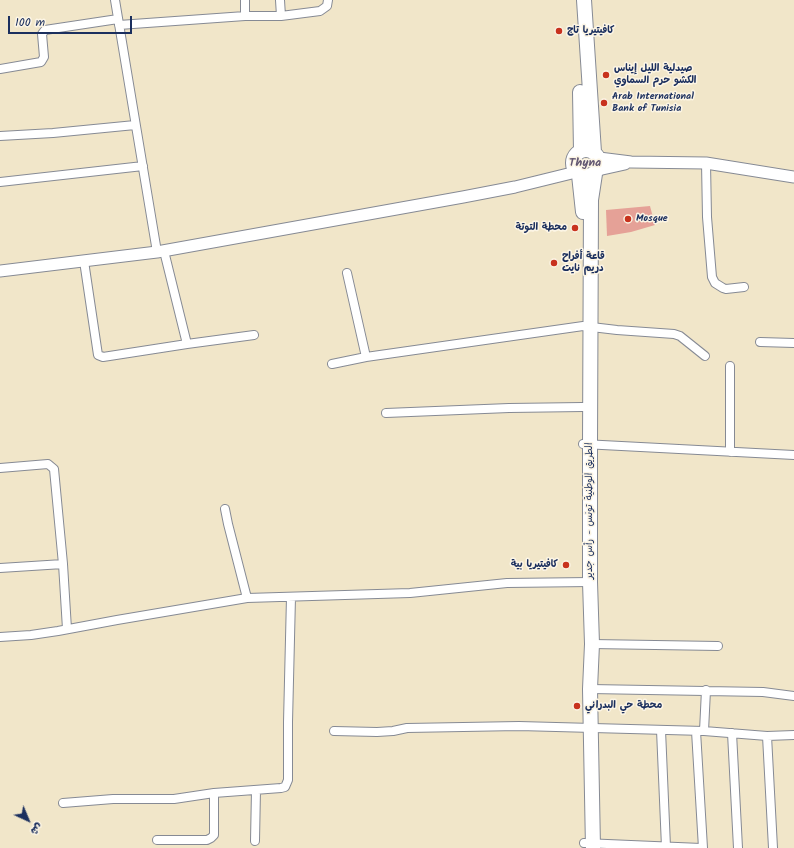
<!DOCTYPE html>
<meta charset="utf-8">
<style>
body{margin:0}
#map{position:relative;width:794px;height:848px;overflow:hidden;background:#f1e6c9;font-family:Kalam,"Playpen Sans Arabic",sans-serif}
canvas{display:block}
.north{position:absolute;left:8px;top:800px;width:40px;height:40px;-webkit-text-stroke:3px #fcf5e5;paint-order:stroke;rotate:136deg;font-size:11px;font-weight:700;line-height:16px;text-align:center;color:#1b2f5e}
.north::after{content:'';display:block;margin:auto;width:14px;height:18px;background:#1b2f5e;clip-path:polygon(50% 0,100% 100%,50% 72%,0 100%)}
.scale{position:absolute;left:8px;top:16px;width:124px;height:18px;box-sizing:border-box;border:2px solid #1b2f5e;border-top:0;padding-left:5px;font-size:12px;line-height:14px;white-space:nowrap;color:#1b2f5e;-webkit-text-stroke:3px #fcf5e5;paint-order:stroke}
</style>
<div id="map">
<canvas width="794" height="848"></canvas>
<div class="north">ش</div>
<div class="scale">100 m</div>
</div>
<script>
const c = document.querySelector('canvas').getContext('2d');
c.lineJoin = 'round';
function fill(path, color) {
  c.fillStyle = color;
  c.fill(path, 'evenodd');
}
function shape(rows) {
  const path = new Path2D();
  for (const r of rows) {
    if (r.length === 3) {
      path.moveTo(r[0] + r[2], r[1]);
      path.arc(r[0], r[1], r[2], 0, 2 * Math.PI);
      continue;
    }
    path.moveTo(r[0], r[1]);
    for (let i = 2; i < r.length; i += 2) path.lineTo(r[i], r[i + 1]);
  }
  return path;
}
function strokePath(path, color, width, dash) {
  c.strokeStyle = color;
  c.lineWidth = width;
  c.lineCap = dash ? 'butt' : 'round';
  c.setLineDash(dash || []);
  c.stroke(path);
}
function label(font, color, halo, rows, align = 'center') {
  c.font = font + ' Kalam,"Playpen Sans Arabic",sans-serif';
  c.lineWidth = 3;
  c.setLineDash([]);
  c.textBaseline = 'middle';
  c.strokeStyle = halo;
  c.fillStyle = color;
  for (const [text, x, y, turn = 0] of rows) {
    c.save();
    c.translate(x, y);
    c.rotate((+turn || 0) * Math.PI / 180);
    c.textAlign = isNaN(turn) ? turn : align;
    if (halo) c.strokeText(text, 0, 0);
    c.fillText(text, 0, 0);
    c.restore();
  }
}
fill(shape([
 [650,206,655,225,631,232,607,236,606,210]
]), '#e5a197');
const street = shape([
 [115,0,157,252],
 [245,0,245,16],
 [280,0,281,16],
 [119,25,245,16,281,16,320,11,327,6,328,0],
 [0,69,41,62,44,57,42,34,45,30,118,19],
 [0,136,53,133,135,125],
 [706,163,707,217,712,277,715,283,723,288,726,289,744,287],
 [0,182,143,166],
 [84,261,98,355,103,357,187,344,164,251],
 [347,273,366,357],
 [760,342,794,343],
 [187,344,254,335],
 [332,364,366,357,583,326,617,330,674,334,680,336,705,356],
 [730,366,730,452],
 [386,413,509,408,583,407],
 [583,444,794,455],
 [0,468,48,464,54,469,63,564,67,629],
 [225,509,228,524,247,598],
 [0,568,63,564],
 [0,637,31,635,58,631,117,620,247,598,410,593,507,583,590,582],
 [592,644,718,646],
 [590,689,763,692,794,696],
 [661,730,666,847],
 [334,731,377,732,393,731,407,728,519,726,704,731,767,736,794,735],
 [696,731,703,848],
 [704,731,706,690],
 [732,733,738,848],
 [767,736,773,848],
 [63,803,113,799,174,799,214,793,281,788,285,787,288,780,288,722,291,597],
 [157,840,207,840,211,838,214,835,214,793],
 [255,841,256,790],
 [584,843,701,848]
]);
const secondary = shape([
 [599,158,631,162,706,163,794,177],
 [598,170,625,164],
 [0,271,157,252,463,197,515,187,576,172]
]);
const highway = shape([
 [584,0,594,152],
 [580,92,581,151],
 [586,163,13],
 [579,175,583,212],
 [593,848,590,689,592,644,590,582,590,444,591,200,595,174]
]);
strokePath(street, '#868a94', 10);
strokePath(secondary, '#868a94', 13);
strokePath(highway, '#868a94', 16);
strokePath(street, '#fff', 8);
strokePath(secondary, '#fff', 11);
strokePath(highway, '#fff', 14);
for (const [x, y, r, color] of [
 [559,31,4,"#c8321e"],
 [606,75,4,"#c8321e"],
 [604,103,4,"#c8321e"],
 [628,219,4,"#c8321e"],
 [575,228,4,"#c8321e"],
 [554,263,4,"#c8321e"],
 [566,565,4,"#c8321e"],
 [577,706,4,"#c8321e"]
]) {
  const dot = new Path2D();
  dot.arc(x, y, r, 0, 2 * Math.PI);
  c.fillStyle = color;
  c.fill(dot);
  strokePath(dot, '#fcf5e5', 1.5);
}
label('bold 10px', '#1b2f5e', '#fcf5e5', [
 ["كافيتيريا تاج",567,31],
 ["صيدلية الليل إيناس",614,69],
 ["الكشو حرم السماوي",614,81],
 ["Arab International",612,97],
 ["Bank of Tunisia",612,109],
 ["Mosque",636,219],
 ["محطة التوتة",567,228,"right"],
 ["قاعة أفراح",562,257],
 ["دريم نايت",562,269],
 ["كافيتيريا بية",558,565,"right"],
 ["محطة حي البدراني",585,706]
], 'left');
label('10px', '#1b2f5e', '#fcf5e5', [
 ["الطريق الوطنية تونس - رأس جدير",590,511,-90]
]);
label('bold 12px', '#625772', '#fcf5e5', [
 ["Thyna",585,164]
]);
</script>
